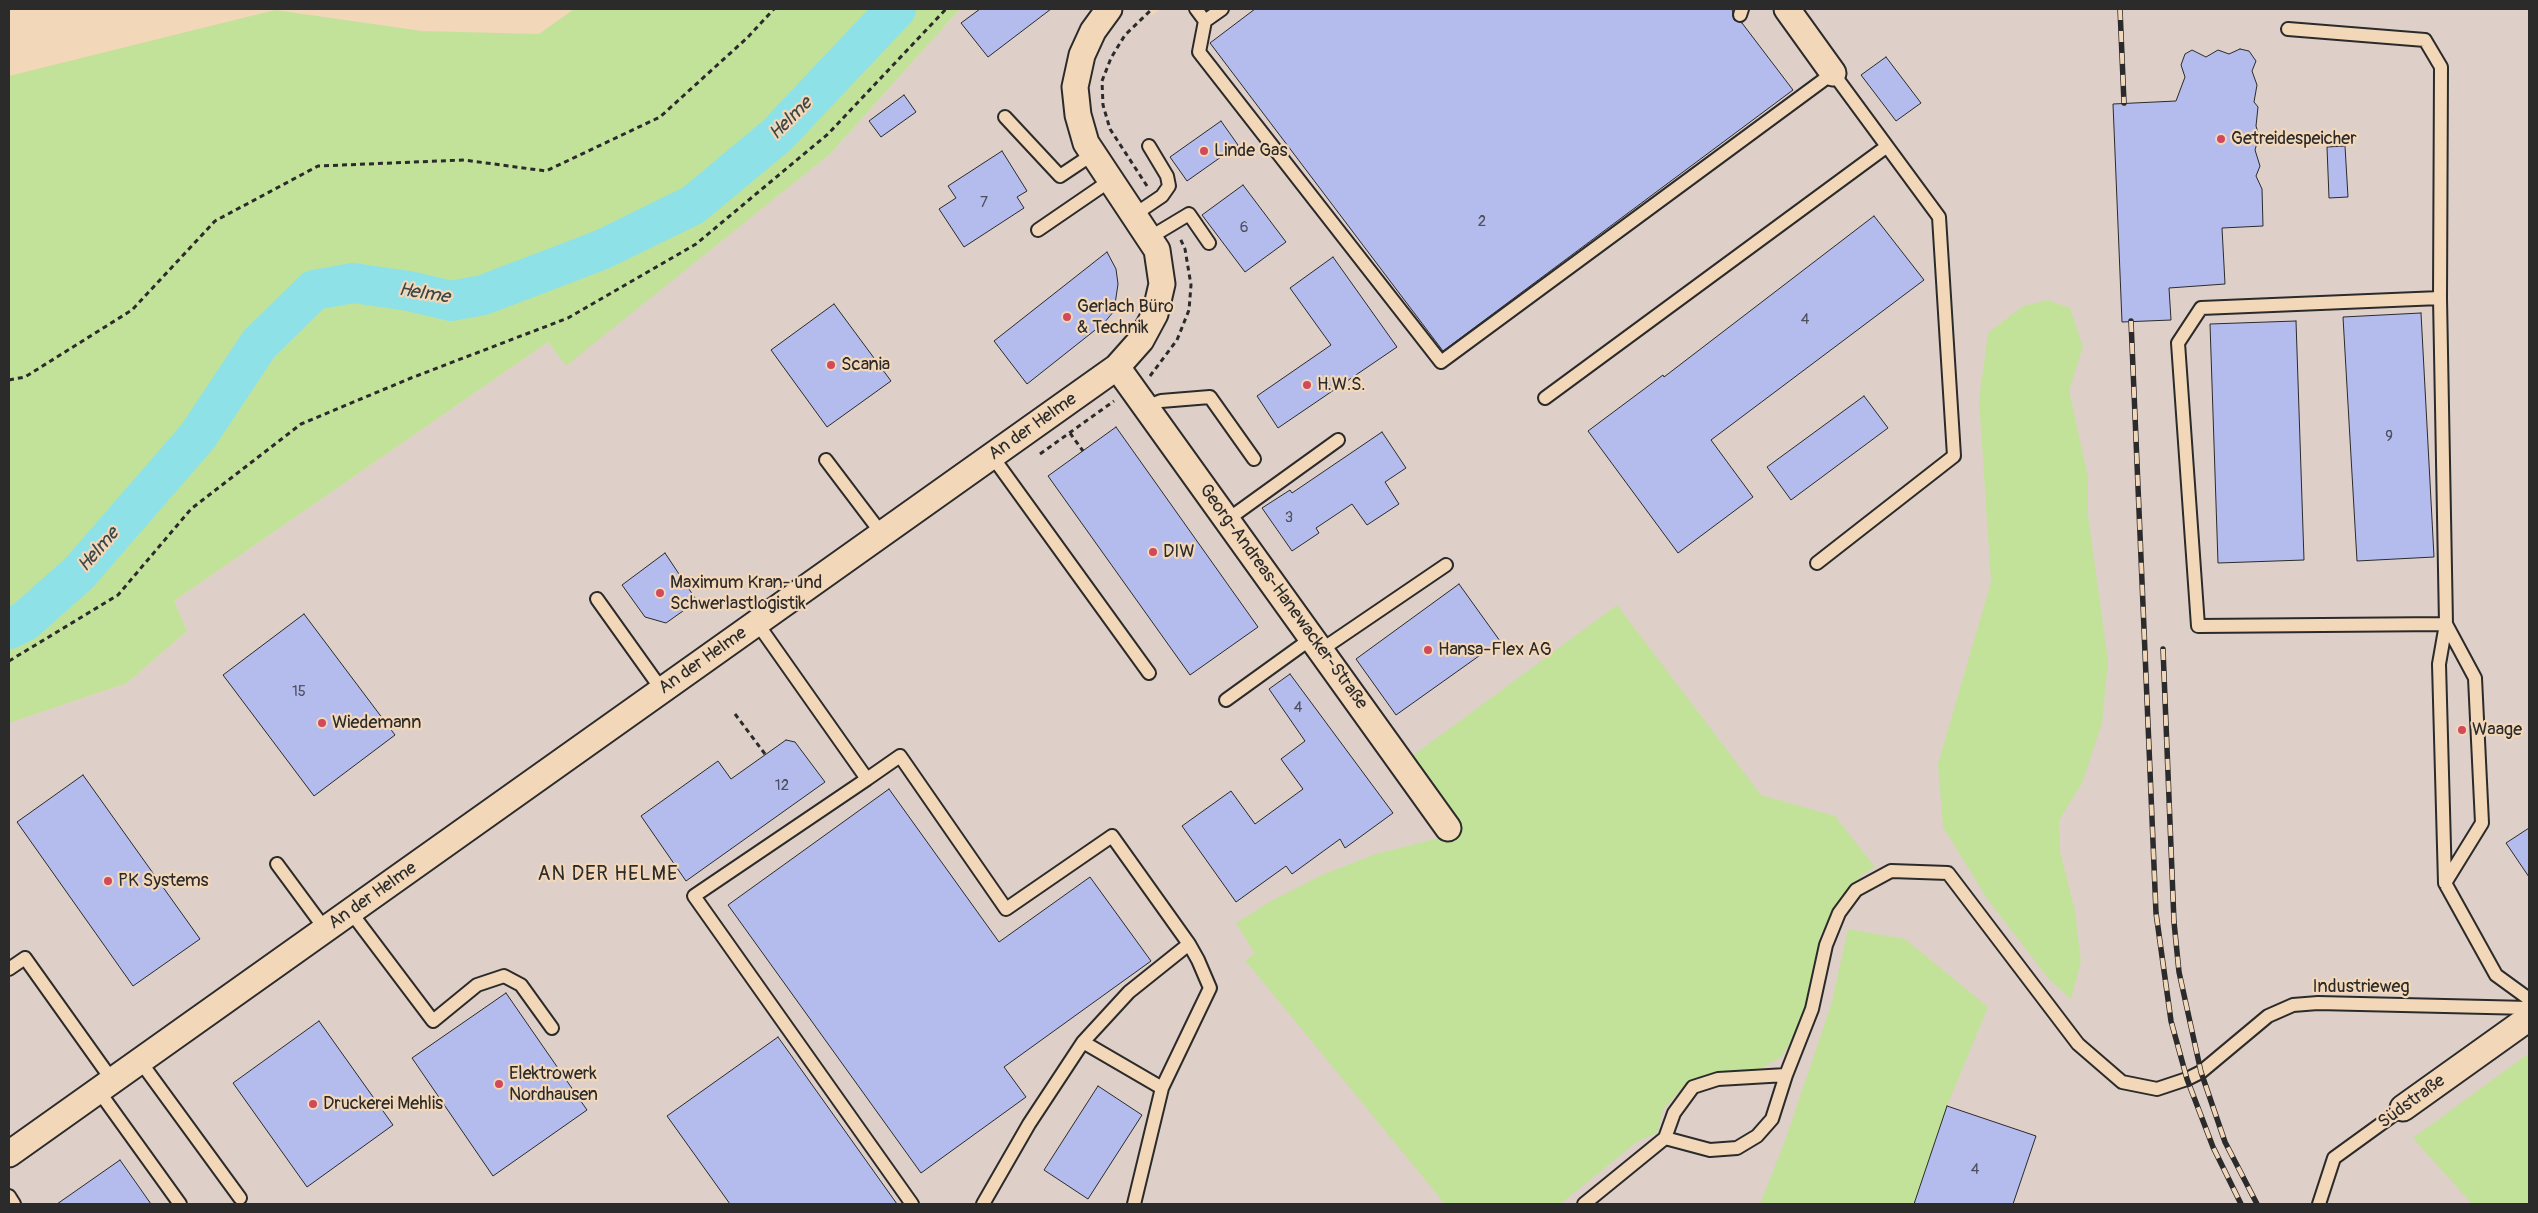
<!DOCTYPE html>
<meta charset="utf-8">
<style>
body{margin:0}
#map{position:relative;width:2538px;height:1213px;overflow:hidden;background:#f2d7b9;font-family:Pangolin,sans-serif}
canvas{display:block}
.frame{position:absolute;inset:0;border:10px solid #2b2b2b;pointer-events:none}
</style>
<div id="map">
<canvas width="2538" height="1213"></canvas>
<div class="frame"></div>
</div>
<script>
const c = document.querySelector('canvas').getContext('2d');
c.lineJoin = 'round';
function fill(path, color) {
  c.fillStyle = color;
  c.fill(path, 'evenodd');
}
function shape(rows) {
  const path = new Path2D();
  for (const r of rows) {
    path.moveTo(r[0], r[1]);
    for (let i = 2; i < r.length; i += 2) path.lineTo(r[i], r[i + 1]);
  }
  return path;
}
function strokePath(path, color, width, dash) {
  c.strokeStyle = color;
  c.lineWidth = width;
  c.lineCap = dash ? 'butt' : 'round';
  c.setLineDash(dash || []);
  c.stroke(path);
}
function label(font, color, halo, rows, align = 'center') {
  c.font = font + ' Pangolin,sans-serif';
  c.lineWidth = 4.5;
  c.setLineDash([]);
  c.textBaseline = 'middle';
  c.strokeStyle = halo;
  c.fillStyle = color;
  for (const [text, x, y, turn = 0] of rows) {
    c.save();
    c.translate(x, y);
    c.rotate((+turn || 0) * Math.PI / 180);
    c.textAlign = isNaN(turn) ? turn : align;
    if (halo) c.strokeText(text, 0, 0);
    c.fillText(text, 0, 0);
    c.restore();
  }
}
fill(shape([
 [960,9,1146,9,1152,15,1161,9,2529,9,2529,1204,9,1204,9,723,127,683,187,631,174,601,548,342,566,365,830,154]
]), '#dfcfc9');
fill(shape([
 [574,9,960,9,830,154,566,366,548,342,174,601,187,631,127,683,9,723,9,76,275,10,422,31,539,34],
 [2048,300,2070,308,2083,347,2069,390,2088,477,2088,515,2108,661,2102,723,2082,783,2059,820,2060,851,2075,911,2081,962,2071,999,2049,979,1988,900,1943,827,1938,764,1991,582,1979,399,1988,333,2023,306],
 [1617,605,1761,795,1835,816,1875,867,1862,875,1845,894,1820,936,1807,1001,1794,1036,1781,1057,1755,1072,1728,1071,1688,1081,1663,1110,1657,1133,1638,1141,1560,1204,1445,1204,1245,960,1255,954,1236,923,1271,901,1324,874,1376,854,1462,832,1411,757],
 [1848,929,1905,939,1988,1007,1947,1106,1914,1204,1760,1204,1786,1138,1831,1005],
 [2529,1053,2529,1204,2472,1204,2413,1138]
]), '#c2e29a');
strokePath(shape([
 [9,629,25,621,79,573,198,436,259,344,314,290,353,283,409,291,451,301,483,295,601,250,693,205,777,135,896,9]
]), '#8fe1e8', 40);
const building = shape([
 [980,9,1051,9,988,57,961,23,980,9],
 [1255,9,1732,9,1734,20,1742,23,1793,90,1443,351,1210,43,1255,9],
 [2240,49,2249,51,2256,61,2252,71,2257,85,2254,102,2258,107,2256,126,2259,136,2255,150,2260,166,2256,176,2262,189,2263,226,2222,228,2225,284,2169,288,2171,320,2122,322,2113,104,2176,101,2185,77,2181,65,2185,54,2192,50,2206,57,2218,50,2229,54,2240,49],
 [1886,57,1921,103,1896,121,1861,75,1886,57],
 [904,95,916,112,881,137,869,121,904,95],
 [1221,121,1238,145,1187,181,1170,157,1221,121],
 [2345,146,2348,197,2329,198,2327,147,2345,146],
 [1002,151,1027,191,1017,197,1024,208,964,247,939,209,956,198,948,186,1002,151],
 [1243,185,1286,242,1245,272,1202,215,1243,185],
 [1874,216,1924,280,1711,440,1753,497,1678,553,1588,431,1663,375,1664,377,1874,216],
 [1107,252,1116,269,1118,284,1114,311,1104,323,1027,384,994,341,1107,252],
 [1333,257,1397,347,1278,428,1257,396,1331,345,1290,288,1333,257],
 [834,304,891,381,827,427,771,350,834,304],
 [2421,313,2434,557,2357,561,2343,317,2421,313],
 [2296,321,2304,560,2218,563,2210,324,2296,321],
 [1864,396,1888,428,1791,500,1767,467,1864,396],
 [1116,427,1258,627,1190,675,1048,476,1116,427],
 [1382,432,1406,468,1385,482,1399,504,1367,525,1352,504,1316,528,1319,533,1292,551,1262,508,1290,490,1292,493,1382,432],
 [665,553,697,601,666,623,645,617,622,585,665,553],
 [1459,584,1500,641,1396,715,1356,659,1459,584],
 [304,614,395,735,314,796,223,675,304,614],
 [1290,674,1393,813,1345,848,1340,839,1292,874,1286,866,1236,902,1182,826,1231,791,1255,824,1303,789,1281,759,1305,741,1269,689,1290,674],
 [786,740,795,742,825,782,686,881,641,816,718,761,731,779,786,740],
 [83,775,200,939,133,986,17,822,83,775],
 [889,789,999,942,1090,877,1151,961,1004,1067,1026,1097,921,1173,728,905,889,789],
 [2529,828,2529,877,2506,843,2529,828],
 [506,993,587,1110,493,1176,412,1058,506,993],
 [319,1021,393,1125,307,1187,233,1083,319,1021],
 [778,1037,897,1204,730,1204,667,1116,778,1037],
 [1098,1086,1142,1115,1088,1199,1044,1170,1098,1086],
 [1947,1106,2036,1136,2013,1204,1914,1204,1947,1106],
 [120,1160,151,1204,57,1204,120,1160]
]);
fill(building, '#b4bced');
strokePath(building, '#2b2b2b', 1);
const service = shape([
 [1196,9,1205,21],
 [1222,9,1205,21,1199,52,1441,362,1833,73,1939,217,1954,456,1817,563],
 [1740,15,1742,9],
 [2288,29,2425,40,2441,67,2440,298,2446,624,2439,664,2445,883,2496,975,2529,999],
 [1005,117,1060,176,1093,154],
 [1134,215,1162,196,1169,186,1167,176,1149,146],
 [1038,230,1111,180],
 [1149,238,1189,214,1209,243],
 [2440,298,2201,308,2178,343,2198,626,2446,624,2475,678,2482,823,2445,883],
 [1545,398,1886,147],
 [1145,407,1161,401,1210,397,1254,459],
 [992,456,1149,673],
 [826,460,882,534],
 [1227,520,1338,440],
 [597,599,662,690],
 [757,623,867,779,900,756,1006,909,1112,836,1189,944,1129,992,1083,1042,1029,1124,983,1204],
 [1321,650,1446,565],
 [1226,700,1312,638],
 [867,779,694,896,912,1204],
 [277,864,325,929],
 [350,911,433,1021,477,985,504,976,521,985,552,1028],
 [9,969,25,958,112,1080],
 [1083,1042,1162,1088],
 [140,1061,240,1198],
 [1786,1075,1718,1079,1693,1087,1674,1113,1665,1138,1710,1150,1737,1148,1757,1136,1772,1119,1786,1075,1812,1009,1826,945,1839,913,1856,890,1891,871,1948,873,2078,1044,2122,1082,2157,1089,2187,1079,2201,1072,2268,1016,2293,1005,2318,1003,2529,1008],
 [98,1090,180,1204],
 [9,1196,14,1204],
 [1134,1204,1162,1088,1210,988,1198,960,1189,944],
 [1584,1204,1665,1138],
 [2319,1204,2334,1158,2403,1108]
]);
const minor = shape([
 [1787,9,1833,73],
 [1117,367,1448,828],
 [2403,1108,2529,1018],
 [9,1154,1117,367,1141,340,1155,314,1162,284,1157,250,1086,143,1078,115,1075,87,1082,55,1093,31,1109,9]
]);
strokePath(service, '#2b2b2b', 16);
strokePath(minor, '#2b2b2b', 29);
strokePath(shape([
 [1147,186,1110,129,1103,105,1102,81,1111,58,1125,35,1152,9],
 [1150,376,1177,340,1189,310,1191,285,1185,249,1180,238],
 [9,380,25,377,132,310,215,221,318,166,464,160,546,171,660,117,747,38,774,9],
 [1070,433,1083,451],
 [1040,454,1114,401],
 [9,661,118,595,191,509,301,424,411,378,568,318,696,244,828,134,946,9],
 [735,714,765,754]
]), '#2b2b2b', 3, [5, 4]);
strokePath(service, '#f2d7b9', 12);
strokePath(minor, '#f2d7b9', 25);
const rail = shape([
 [2120,9,2124,103],
 [2131,321,2156,913,2171,1021,2187,1079,2213,1147,2241,1204],
 [2163,649,2174,922,2179,972,2201,1072,2225,1142,2257,1204]
]);
strokePath(rail, '#2b2b2b', 5.5);
strokePath(rail, '#f2d7b9', 4, [11]);
for (const [x, y, r, color] of [
 [2221,139,5,"#d1495b"],
 [1204,151,5,"#d1495b"],
 [1067,317,5,"#d1495b"],
 [831,365,5,"#d1495b"],
 [1307,385,5,"#d1495b"],
 [1153,552,5,"#d1495b"],
 [660,593,5,"#d1495b"],
 [1428,650,5,"#d1495b"],
 [322,723,5,"#d1495b"],
 [2462,730,5,"#d1495b"],
 [108,881,5,"#d1495b"],
 [499,1084,5,"#d1495b"],
 [313,1104,5,"#d1495b"]
]) {
  const dot = new Path2D();
  dot.arc(x, y, r, 0, 2 * Math.PI);
  c.fillStyle = color;
  c.fill(dot);
  strokePath(dot, '#f2d7b9', 2);
}
label('15px', '#4d4f5c', null, [
 ["7",984,203],
 ["2",1482,222],
 ["6",1244,228],
 ["4",1805,320],
 ["9",2389,437],
 ["3",1289,518],
 ["15",299,692],
 ["4",1298,708],
 ["12",782,786],
 ["4",1975,1170]
]);
label('18px', '#2b2b2b', '#f2d7b9', [
 ["Getreidespeicher",2231,139],
 ["Linde Gas",1214,151],
 ["Gerlach Büro",1077,307],
 ["& Technik",1077,328],
 ["Scania",841,365],
 ["H.W.S.",1317,385],
 ["DIW",1163,552],
 ["Maximum Kran- und",670,583],
 ["Schwerlastlogistik",670,604],
 ["Hansa-Flex AG",1438,650],
 ["Wiedemann",332,723],
 ["Waage",2472,730],
 ["PK Systems",118,881],
 ["Elektrowerk",509,1074],
 ["Nordhausen",509,1095],
 ["Druckerei Mehlis",323,1104]
], 'left');
label('18px', '#2b2b2b', '#f2d7b9', [
 ["An der Helme",1033,427,-35],
 ["Georg-Andreas-Hanewacker-Straße",1283,597,54],
 ["An der Helme",703,661,-35],
 ["An der Helme",373,896,-35],
 ["Industrieweg",2361,987],
 ["Südstraße",2412,1102,-36]
]);
label('italic 19px', '#3a4647', '#f2d7b9', [
 ["Helme",791,119,-45],
 ["Helme",424,294,9],
 ["Helme",99,550,-49]
]);
c.letterSpacing = '1px';
label('20px', '#2b2b2b', '#f2d7b9', [
 ["AN DER HELME",608,875]
]);
c.letterSpacing = '0px';
</script>
